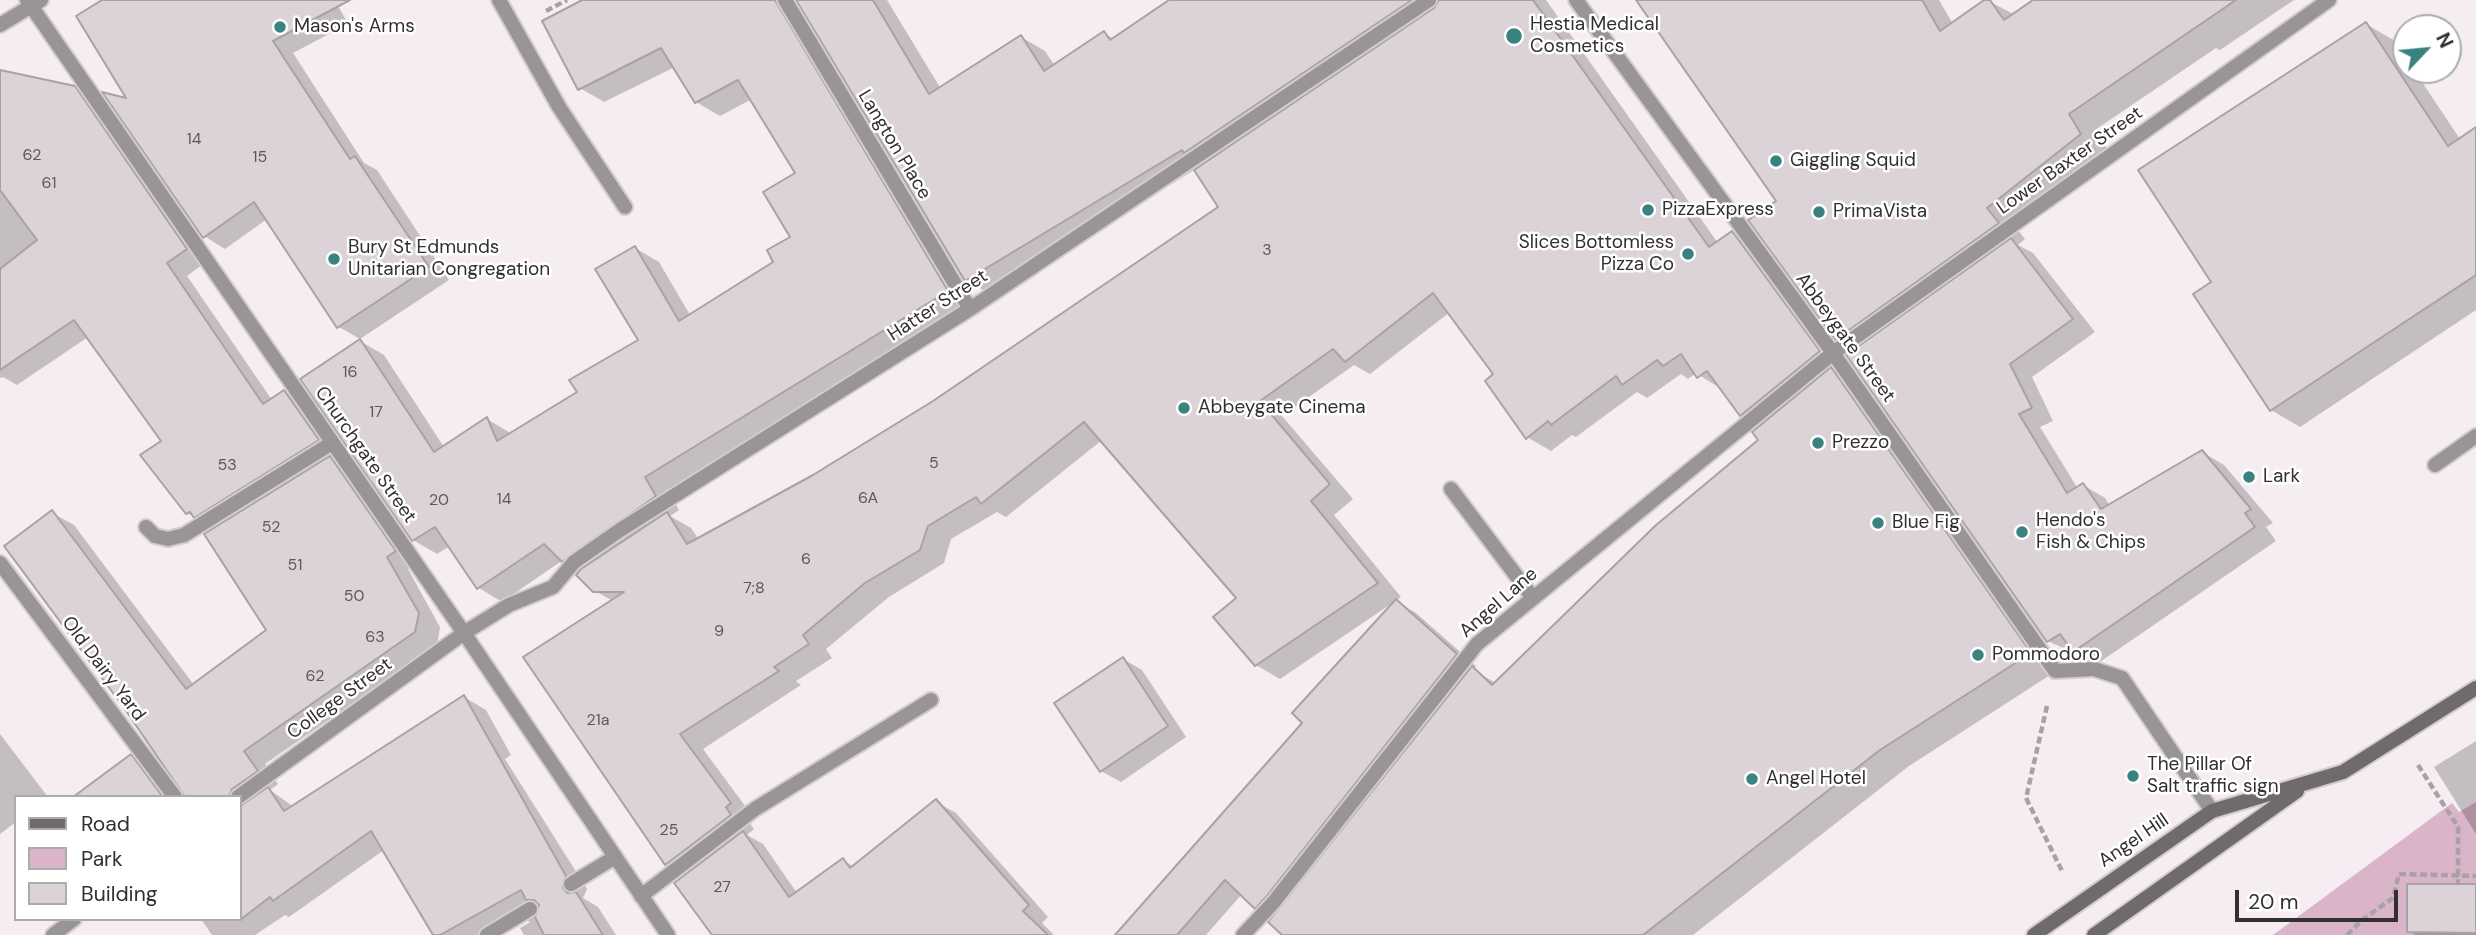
<!DOCTYPE html>
<style>
body{margin:0}
#map{position:relative;width:2476px;height:935px;overflow:hidden;background:#f6edf2;font-family:"DM Sans",sans-serif}
canvas{display:block}
.legend{position:absolute;left:14px;top:795px;width:228px;height:126px;box-sizing:border-box;background:#fff;border:2px solid #adacad;margin:0;padding:9px 12px;list-style:none;font-size:21px;color:#322f31}
.legend li{display:flex;align-items:center;gap:14px;height:35px}
.legend b{width:35px;border:2px solid #adacad}
.north{position:absolute;left:2392px;top:14px;width:70px;height:70px;box-sizing:border-box;background:#fff;border:2px solid #adacad;border-radius:50%;rotate:64deg;font-size:19px;font-weight:700;line-height:28px;text-align:center;color:#322f31}
.north::after{content:'';display:block;margin:auto;width:24px;height:32px;background:#398280;clip-path:polygon(50% 0,100% 100%,50% 72%,0 100%)}
.scale{position:absolute;left:2235px;top:890px;width:163px;height:32px;box-sizing:border-box;border:4px solid #322f31;border-top:0;padding-left:9px;font-size:21px;line-height:24px;white-space:nowrap;color:#322f31;-webkit-text-stroke:5px #fff;paint-order:stroke}
</style>
<div id="map">
<canvas width="2476" height="935"></canvas>
<ul class="legend">
<li><b style="height:9px;background:#6f6a6d"></b>Road</li>
<li><b style="height:19px;background:#dab4c9"></b>Park</li>
<li><b style="height:19px;background:#dbd3d7"></b>Building</li>
</ul>
<div class="north">N</div>
<div class="scale">20 m</div>
</div>
<script>
const c = document.querySelector('canvas').getContext('2d');
c.lineJoin = 'round';
function fill(path, color) {
  c.fillStyle = color;
  c.fill(path, 'evenodd');
}
function shape(rows) {
  const path = new Path2D();
  for (const r of rows) {
    path.moveTo(r[0], r[1]);
    for (let i = 2; i < r.length; i += 2) path.lineTo(r[i], r[i + 1]);
  }
  return path;
}
function strokePath(path, color, width, dash) {
  c.strokeStyle = color;
  c.lineWidth = width;
  c.lineCap = dash ? 'butt' : 'round';
  c.setLineDash(dash || []);
  c.stroke(path);
}
function label(font, color, halo, rows, align = 'center') {
  c.font = font + ' "DM Sans",sans-serif';
  c.lineWidth = 5;
  c.setLineDash([]);
  c.textBaseline = 'middle';
  c.strokeStyle = halo;
  c.fillStyle = color;
  for (const [text, x, y, turn = 0] of rows) {
    c.save();
    c.translate(x, y);
    c.rotate((+turn || 0) * Math.PI / 180);
    c.textAlign = isNaN(turn) ? turn : align;
    if (halo) c.strokeText(text, 0, 0);
    c.fillText(text, 0, 0);
    c.restore();
  }
}
fill(shape([
 [2476,802,2476,935,2273,935,2452,803,2459,812]
]), '#dab4c9');
fill(shape([
 [106,0,335,0,348,24,293,53,364,163,377,170,449,280,360,339,339,327,267,219,225,249,204,236,130,100],
 [586,0,887,0,941,89,1021,37,1045,51,1055,66,1104,33,1114,39,1172,0,1546,0,1718,243,1732,233,1756,247,1843,366,1835,372,1860,386,2058,670,1909,766,1693,935,1284,935,1274,918,1256,907,1242,894,1206,935,1118,935,1304,723,1394,602,1280,679,1256,665,1238,598,1102,440,1006,517,997,512,951,539,944,563,889,597,826,649,832,658,796,681,801,685,703,749,754,818,749,822,754,829,747,835,763,844,797,893,843,860,854,867,936,802,956,813,1048,917,1042,923,1054,935,714,935,687,875,667,864,526,657,613,601,595,591,581,571,563,560,502,602,479,588,450,546,437,554,413,540,360,341,384,355,444,447,487,419,512,434,580,393,640,341,635,248,659,262,690,315,776,262,792,238,798,174,752,99,720,116,696,102,675,67,604,102,580,88],
 [803,8,966,280,990,294,1196,169,1220,207,934,403,814,477,699,540,691,528,670,516,679,510,668,491,971,305,800,20,800,10],
 [1450,312,1495,374,1527,437,1551,451,1572,435,1576,437,1637,392,1647,398,1681,374,1688,379,1696,373,1723,390,1742,415,1761,426,1760,440,1496,683,1473,670,1476,666,1416,613,1395,601,1401,597,1334,515,1353,499,1282,416,1354,365,1370,374],
 [1638,0,1939,0,1953,24,1987,0,2015,15,2036,0,2294,0,2220,50,2216,48,2095,130,2108,150,2013,224,2025,239,2018,245,2033,253,2095,332,2032,377,2053,421,2040,427,2078,489,2083,485,2105,498,2110,506,2202,452,2224,465,2273,523,2266,527,2276,541,2097,664,2048,641,1857,350,1836,338,1778,202],
 [2366,24,2395,41,2406,58,2406,70,2414,70,2460,139,2476,129,2476,310,2300,427,2271,410,2213,283],
 [0,71,74,88,96,101,207,261,187,276,272,400,284,392,306,404,339,452,330,458,352,470,417,564,408,569,440,627,437,645,265,764,278,784,270,790,294,807,464,697,486,710,511,755,505,759,587,889,583,898,598,907,616,935,524,935,520,928,530,922,518,916,484,935,435,935,384,850,289,917,285,915,255,935,212,935,201,919,240,919,240,797,186,797,52,513,74,525,194,685,269,631,216,529,187,513,163,442,88,337,17,385,3,377,0,378],
 [1123,659,1142,670,1186,737,1121,782,1101,771],
 [0,734,48,797,16,797,16,822,0,834],
 [2476,741,2476,834,2434,767],
 [131,756,153,769,175,797,76,797],
 [2476,886,2476,935,2415,935,2409,931]
]), '#0003');
const building = shape([
 [102,0,350,0,273,41,350,159,355,156,429,267,337,328,254,202,203,238,102,92,126,98,76,16,102,0],
 [582,0,775,0,948,291,645,477,656,496,562,562,544,544,477,589,435,527,412,541,300,379,360,339,434,452,487,417,497,441,577,392,569,380,638,340,595,269,635,246,679,321,773,262,767,250,790,237,763,192,795,173,738,80,695,103,661,48,578,90,542,21,582,0],
 [796,0,873,0,929,94,1021,35,1044,71,1104,31,1110,40,1169,0,1412,0,1184,153,1182,150,965,281,796,0],
 [1439,0,1533,0,1709,247,1732,231,1820,351,1740,416,1707,371,1697,378,1681,354,1663,366,1657,360,1622,385,1616,376,1551,425,1548,421,1526,439,1485,381,1493,374,1433,293,1345,362,1333,349,1260,401,1330,484,1311,501,1378,583,1255,666,1213,617,1236,598,1084,422,981,504,976,497,928,526,920,550,865,583,803,635,809,644,774,667,779,671,680,734,731,803,726,807,731,815,665,865,523,657,624,592,593,592,576,575,581,569,667,512,687,544,813,475,933,401,1218,207,1194,170,1434,8,1439,0],
 [1636,0,1922,0,1940,31,1984,0,1990,0,2004,20,2033,0,2236,0,2069,114,2081,134,1987,208,1999,223,1835,340,1748,220,1776,201,1636,0],
 [2366,22,2448,146,2476,127,2476,275,2270,411,2193,294,2211,282,2138,170,2366,22],
 [0,70,75,86,187,249,167,263,263,404,284,390,319,440,194,518,190,512,186,514,140,455,161,441,74,320,0,370,0,269,37,240,0,190,0,70],
 [2011,238,2073,319,2010,364,2032,408,2019,414,2067,493,2083,483,2101,509,2202,450,2251,509,2245,513,2255,527,2073,652,2060,634,2047,642,1846,355,2011,238],
 [1831,367,2031,653,1880,750,1643,935,1282,935,1268,922,1472,666,1492,685,1655,526,1758,440,1752,432,1831,367],
 [330,456,396,551,387,557,419,613,415,632,244,751,258,771,232,789,229,797,185,797,122,705,4,546,52,510,186,689,266,630,204,534,330,456],
 [1396,599,1457,654,1266,897,1255,909,1225,880,1177,935,1115,935,1302,723,1292,713,1396,599],
 [1123,657,1168,726,1100,772,1054,703,1123,657],
 [464,695,566,876,563,888,567,893,576,892,603,935,544,935,535,917,539,905,534,900,526,900,521,890,440,935,433,935,371,831,273,901,270,897,240,920,240,806,268,787,284,811,464,695],
 [131,754,163,797,73,797,131,754],
 [936,799,1029,905,1023,911,1048,935,712,935,674,883,743,831,789,897,843,858,850,868,936,799],
 [2407,884,2476,884,2476,933,2407,932,2407,884]
]);
fill(building, '#dbd3d7');
strokePath(building, '#a9a1a5', 2);
const lane = shape([
 [499,0,559,107,625,207],
 [2435,465,2476,436],
 [1451,489,1533,598],
 [146,527,155,536,168,539,184,535,332,443],
 [2094,669,2122,678,2212,811],
 [571,884,615,857],
 [641,896,755,809,931,700],
 [487,935,530,909]
]);
const street = shape([
 [27,0,464,633,668,935],
 [785,0,970,309],
 [1576,0,1833,353,2055,671,2094,669],
 [0,25,41,0],
 [0,563,175,797],
 [238,797,464,633,509,605,553,587,574,562,620,530,970,309,1429,0],
 [53,935,74,919],
 [1243,935,1273,903,1477,644,1833,353,2329,0]
]);
const secondary = shape([
 [2034,935,2212,811,2343,772,2476,688],
 [2094,935,2297,791]
]);
strokePath(lane, '#d3cbcf', 18);
strokePath(street, '#d3cbcf', 18);
strokePath(secondary, '#d3cbcf', 18);
strokePath(shape([
 [546,11,567,0],
 [2047,706,2026,798,2062,871],
 [2418,765,2458,827,2458,884],
 [2347,935,2362,920,2393,898,2399,874,2476,876]
]), '#a8a1a5', 4.5, [7, 3.5]);
strokePath(lane, '#999597', 14);
strokePath(street, '#999597', 14);
strokePath(secondary, '#6f6a6d', 14);
for (const [x, y, r, color] of [
 [280,27,7,"#398280"],
 [1514,36,9,"#398280"],
 [1776,161,7,"#398280"],
 [1648,210,7,"#398280"],
 [1819,212,7,"#398280"],
 [1688,254,7,"#398280"],
 [334,259,7,"#398280"],
 [1184,408,7,"#398280"],
 [1818,443,7,"#398280"],
 [2249,477,7,"#398280"],
 [1878,523,7,"#398280"],
 [2022,532,7,"#398280"],
 [1978,655,7,"#398280"],
 [2133,776,7,"#398280"],
 [1752,779,7,"#398280"]
]) {
  const dot = new Path2D();
  dot.arc(x, y, r, 0, 2 * Math.PI);
  c.fillStyle = color;
  c.fill(dot);
  strokePath(dot, '#fff', 2.5);
}
label('16px', '#5c585a', null, [
 ["14",194,140],
 ["62",32,156],
 ["15",260,158],
 ["61",49,184],
 ["3",1267,251],
 ["16",350,373],
 ["17",376,413],
 ["5",934,464],
 ["53",227,466],
 ["6A",868,499],
 ["14",504,500],
 ["20",439,501],
 ["52",271,528],
 ["6",806,560],
 ["51",295,566],
 ["7;8",754,589],
 ["50",354,597],
 ["9",719,632],
 ["63",375,638],
 ["62",315,677],
 ["21a",598,721],
 ["25",669,831],
 ["27",722,888]
]);
label('19px', '#322f31', '#fff', [
 ["Hestia Medical",1530,25],
 ["Cosmetics",1530,47],
 ["Mason's Arms",294,27],
 ["Giggling Squid",1790,161],
 ["PizzaExpress",1662,210],
 ["PrimaVista",1833,212],
 ["Slices Bottomless",1674,243,"right"],
 ["Pizza Co",1674,265,"right"],
 ["Bury St Edmunds",348,248],
 ["Unitarian Congregation",348,270],
 ["Abbeygate Cinema",1198,408],
 ["Prezzo",1832,443],
 ["Lark",2263,477],
 ["Hendo's",2036,521],
 ["Fish & Chips",2036,543],
 ["Blue Fig",1892,523],
 ["Pommodoro",1992,655],
 ["The Pillar Of",2147,765],
 ["Salt traffic sign",2147,787],
 ["Angel Hotel",1766,779]
], 'left');
label('19px', '#322f31', '#fff', [
 ["Langton Place",894,145,59],
 ["Lower Baxter Street",2070,161,-35],
 ["Hatter Street",938,306,-33],
 ["Abbeygate Street",1845,338,54],
 ["Churchgate Street",365,455,55],
 ["Angel Lane",1499,603,-41],
 ["Old Dairy Yard",103,669,53],
 ["College Street",340,699,-36],
 ["Angel Hill",2134,841,-34]
]);
</script>
